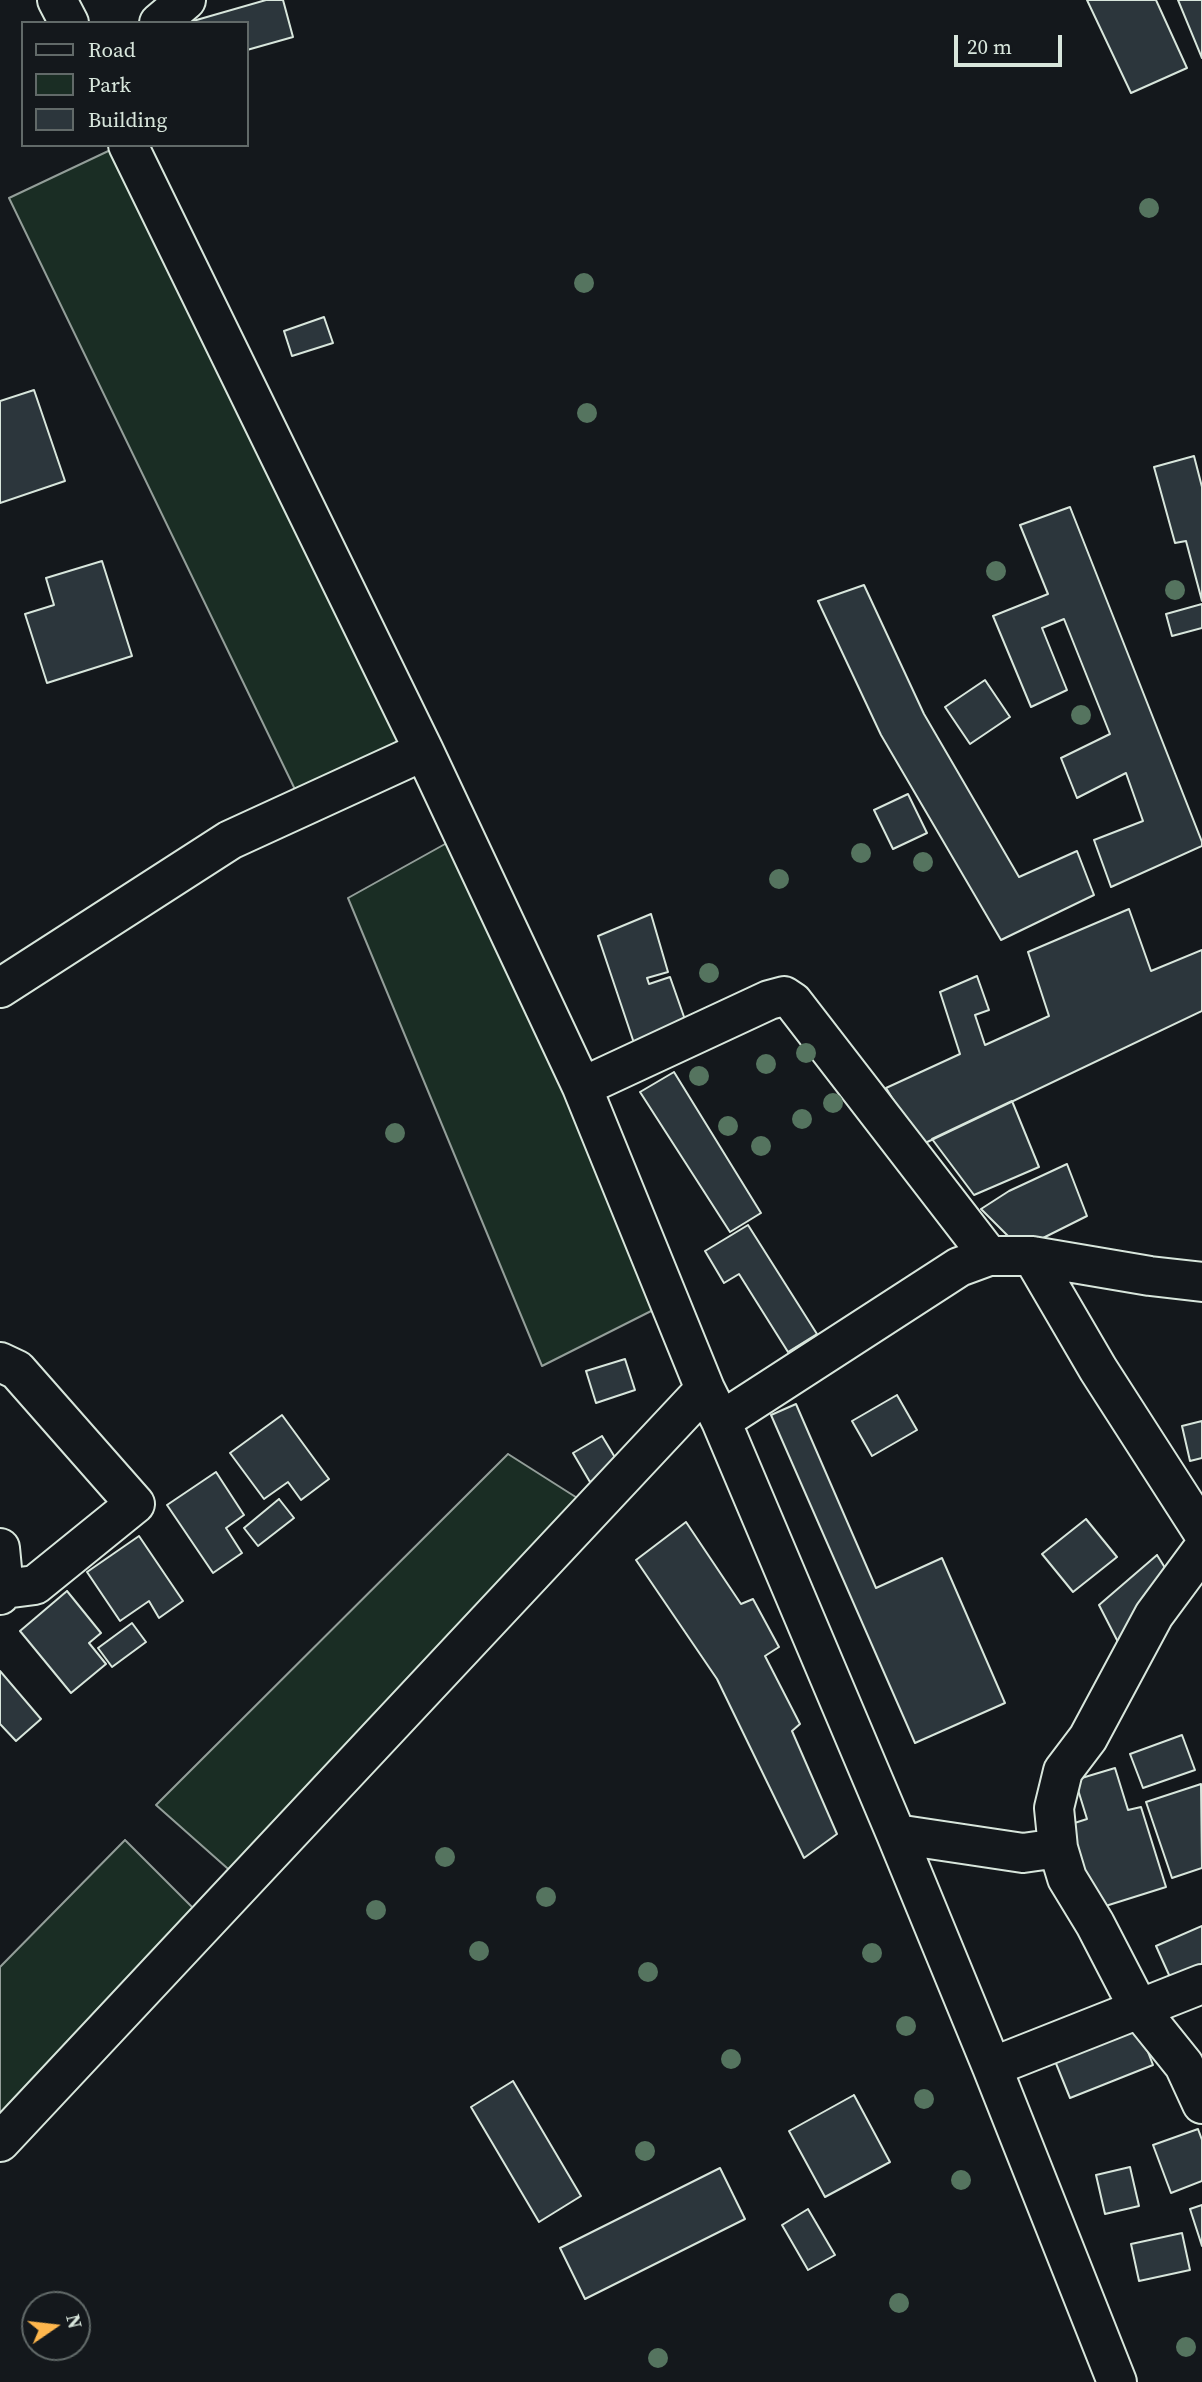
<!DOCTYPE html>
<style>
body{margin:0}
#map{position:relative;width:1202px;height:2382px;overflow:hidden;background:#14181c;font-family:"Source Serif 4",serif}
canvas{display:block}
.legend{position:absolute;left:21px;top:21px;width:228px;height:126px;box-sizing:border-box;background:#14181c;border:2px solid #626a69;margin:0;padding:9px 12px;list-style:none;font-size:21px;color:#d8e6dc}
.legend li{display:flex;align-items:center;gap:14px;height:35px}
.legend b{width:35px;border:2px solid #626a69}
.north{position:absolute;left:21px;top:2291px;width:70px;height:70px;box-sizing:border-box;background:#14181c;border:2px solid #626a69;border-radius:50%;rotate:76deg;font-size:19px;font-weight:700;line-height:28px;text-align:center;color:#d8e6dc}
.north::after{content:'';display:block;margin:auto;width:24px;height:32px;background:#ffb74d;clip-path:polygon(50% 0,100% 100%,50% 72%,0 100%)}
.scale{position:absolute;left:954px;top:35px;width:108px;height:32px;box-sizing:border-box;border:4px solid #d8e6dc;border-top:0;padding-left:9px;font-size:21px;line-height:24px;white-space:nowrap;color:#d8e6dc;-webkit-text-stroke:5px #14181c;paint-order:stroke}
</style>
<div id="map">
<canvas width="1202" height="2382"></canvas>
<ul class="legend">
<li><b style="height:9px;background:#14181c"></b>Road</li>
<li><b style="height:19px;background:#1a2d24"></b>Park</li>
<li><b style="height:19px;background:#2c363c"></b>Building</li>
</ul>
<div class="north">N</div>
<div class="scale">20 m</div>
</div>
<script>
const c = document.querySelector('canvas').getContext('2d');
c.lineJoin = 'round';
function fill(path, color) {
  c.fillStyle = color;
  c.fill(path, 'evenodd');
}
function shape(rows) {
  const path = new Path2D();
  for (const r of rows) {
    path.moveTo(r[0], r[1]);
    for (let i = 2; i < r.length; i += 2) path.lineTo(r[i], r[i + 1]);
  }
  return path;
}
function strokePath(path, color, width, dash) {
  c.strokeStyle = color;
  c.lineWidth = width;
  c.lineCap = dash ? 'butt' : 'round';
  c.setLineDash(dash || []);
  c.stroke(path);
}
const green = shape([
 [121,145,424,751,303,806,9,198,121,145],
 [463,834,669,1302,542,1366,348,898,463,834],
 [508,1454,593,1508,244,1883,156,1805,508,1454],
 [125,1840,207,1922,0,2149,0,1967,125,1840]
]);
fill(green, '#1a2d24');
strokePath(green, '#939e99', 2);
const building = shape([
 [266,0,283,0,293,37,247,50,247,23,186,23,266,0],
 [1087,0,1156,0,1187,68,1131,93,1087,0],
 [1178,0,1202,0,1202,58,1178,0],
 [324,317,333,343,292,356,284,331,324,317],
 [34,390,65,481,0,503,0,401,34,390],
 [1194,456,1202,487,1202,601,1186,541,1175,543,1154,467,1194,456],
 [1070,507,1202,842,1202,846,1111,887,1094,840,1143,821,1126,773,1077,798,1061,758,1110,734,1064,619,1042,628,1067,690,1031,707,993,616,1048,594,1020,525,1070,507],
 [102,561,132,656,47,683,25,614,54,605,46,578,102,561],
 [864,585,924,714,1019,877,1077,851,1094,895,1001,940,881,735,818,601,864,585],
 [1202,604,1202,628,1172,636,1166,614,1202,604],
 [985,680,1010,717,970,744,945,707,985,680],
 [908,794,927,833,893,849,874,810,908,794],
 [1129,909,1151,971,1202,950,1202,1011,921,1145,886,1088,960,1054,940,992,977,976,989,1010,975,1015,985,1045,1049,1016,1028,952,1129,909],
 [651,914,668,972,647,978,649,984,670,977,689,1031,637,1052,598,936,651,914],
 [674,1072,761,1213,730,1232,640,1092,674,1072],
 [1012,1101,1039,1167,974,1195,932,1139,1012,1101],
 [1067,1164,1087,1216,1039,1240,1011,1239,981,1209,1009,1191,1067,1164],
 [748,1225,817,1334,788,1352,739,1274,724,1283,705,1251,748,1225],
 [625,1359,635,1390,596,1403,586,1371,625,1359],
 [897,1395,917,1430,872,1456,852,1421,897,1395],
 [796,1404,876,1588,942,1558,1005,1703,915,1743,771,1415,796,1404],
 [282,1415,329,1479,301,1500,288,1482,264,1499,230,1453,282,1415],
 [1202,1421,1202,1458,1190,1461,1182,1426,1202,1421],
 [602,1436,619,1464,590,1482,573,1453,602,1436],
 [216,1472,244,1515,226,1528,242,1553,213,1573,167,1505,216,1472],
 [279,1499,294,1518,258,1546,244,1528,279,1499],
 [1086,1519,1117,1557,1073,1592,1042,1554,1086,1519],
 [686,1522,741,1604,753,1599,779,1647,765,1656,800,1724,792,1731,837,1834,804,1858,717,1679,636,1560,686,1522],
 [139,1536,183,1601,159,1618,149,1601,120,1621,87,1572,139,1536],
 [1157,1555,1172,1579,1118,1642,1099,1605,1157,1555],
 [67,1591,101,1633,89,1643,106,1664,71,1693,20,1631,67,1591],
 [132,1623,146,1642,112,1667,98,1648,132,1623],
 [0,1671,41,1719,16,1741,0,1724,0,1671],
 [1182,1735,1195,1770,1143,1788,1130,1754,1182,1735],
 [1115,1768,1128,1810,1141,1807,1166,1887,1096,1909,1065,1826,1087,1819,1075,1780,1115,1768],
 [1201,1784,1202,1868,1172,1878,1146,1802,1201,1784],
 [1202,1926,1202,1974,1174,1986,1156,1946,1202,1926],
 [1137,2023,1153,2065,1070,2098,1053,2056,1137,2023],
 [513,2081,581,2196,539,2222,471,2107,513,2081],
 [854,2095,890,2162,825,2197,789,2131,854,2095],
 [1198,2129,1202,2140,1202,2181,1171,2193,1153,2145,1198,2129],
 [1130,2167,1139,2206,1105,2214,1096,2175,1130,2167],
 [720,2168,745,2219,585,2299,560,2248,720,2168],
 [1202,2205,1202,2246,1190,2209,1202,2205],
 [808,2209,835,2255,808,2270,782,2225,808,2209],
 [1182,2233,1190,2270,1139,2281,1131,2244,1182,2233]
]);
fill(building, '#2c363c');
strokePath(building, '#d8e6dc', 2);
const minor = shape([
 [57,0,69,23],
 [159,23,186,0],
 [128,145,424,751,582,1087,705,1389,721,1421,896,1834,992,2067,1117,2382],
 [0,988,230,840,424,751],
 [582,1087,769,1000,784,996,793,1002,989,1256],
 [1032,1256,1098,1369,1202,1531],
 [0,1362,17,1370,135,1504,35,1585,4,1589],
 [721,1421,959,1267,989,1256,1032,1256,1150,1276,1202,1282],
 [0,1548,4,1589,0,1595],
 [1202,1550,1154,1615,1088,1738,1063,1771,1054,1808,1058,1848,1067,1878,1095,1924,1139,2009,1184,2065,1202,2104],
 [896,1834,1023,1853,1058,1848],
 [992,2067,1202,1984],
 [0,2142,705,1389]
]);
strokePath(minor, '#d8e6dc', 42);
strokePath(minor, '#14181c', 38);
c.fillStyle = '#55745f';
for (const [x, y] of [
 [1149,208],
 [584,283],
 [587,413],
 [996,571],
 [1175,590],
 [1081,715],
 [861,853],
 [923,862],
 [779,879],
 [709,973],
 [806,1053],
 [766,1064],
 [699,1076],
 [833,1103],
 [802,1119],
 [728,1126],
 [395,1133],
 [761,1146],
 [445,1857],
 [546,1897],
 [376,1910],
 [479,1951],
 [872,1953],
 [648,1972],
 [906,2026],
 [731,2059],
 [924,2099],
 [645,2151],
 [961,2180],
 [899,2303],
 [1186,2347],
 [658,2358]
]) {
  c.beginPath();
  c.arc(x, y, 10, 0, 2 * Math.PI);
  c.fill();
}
</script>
